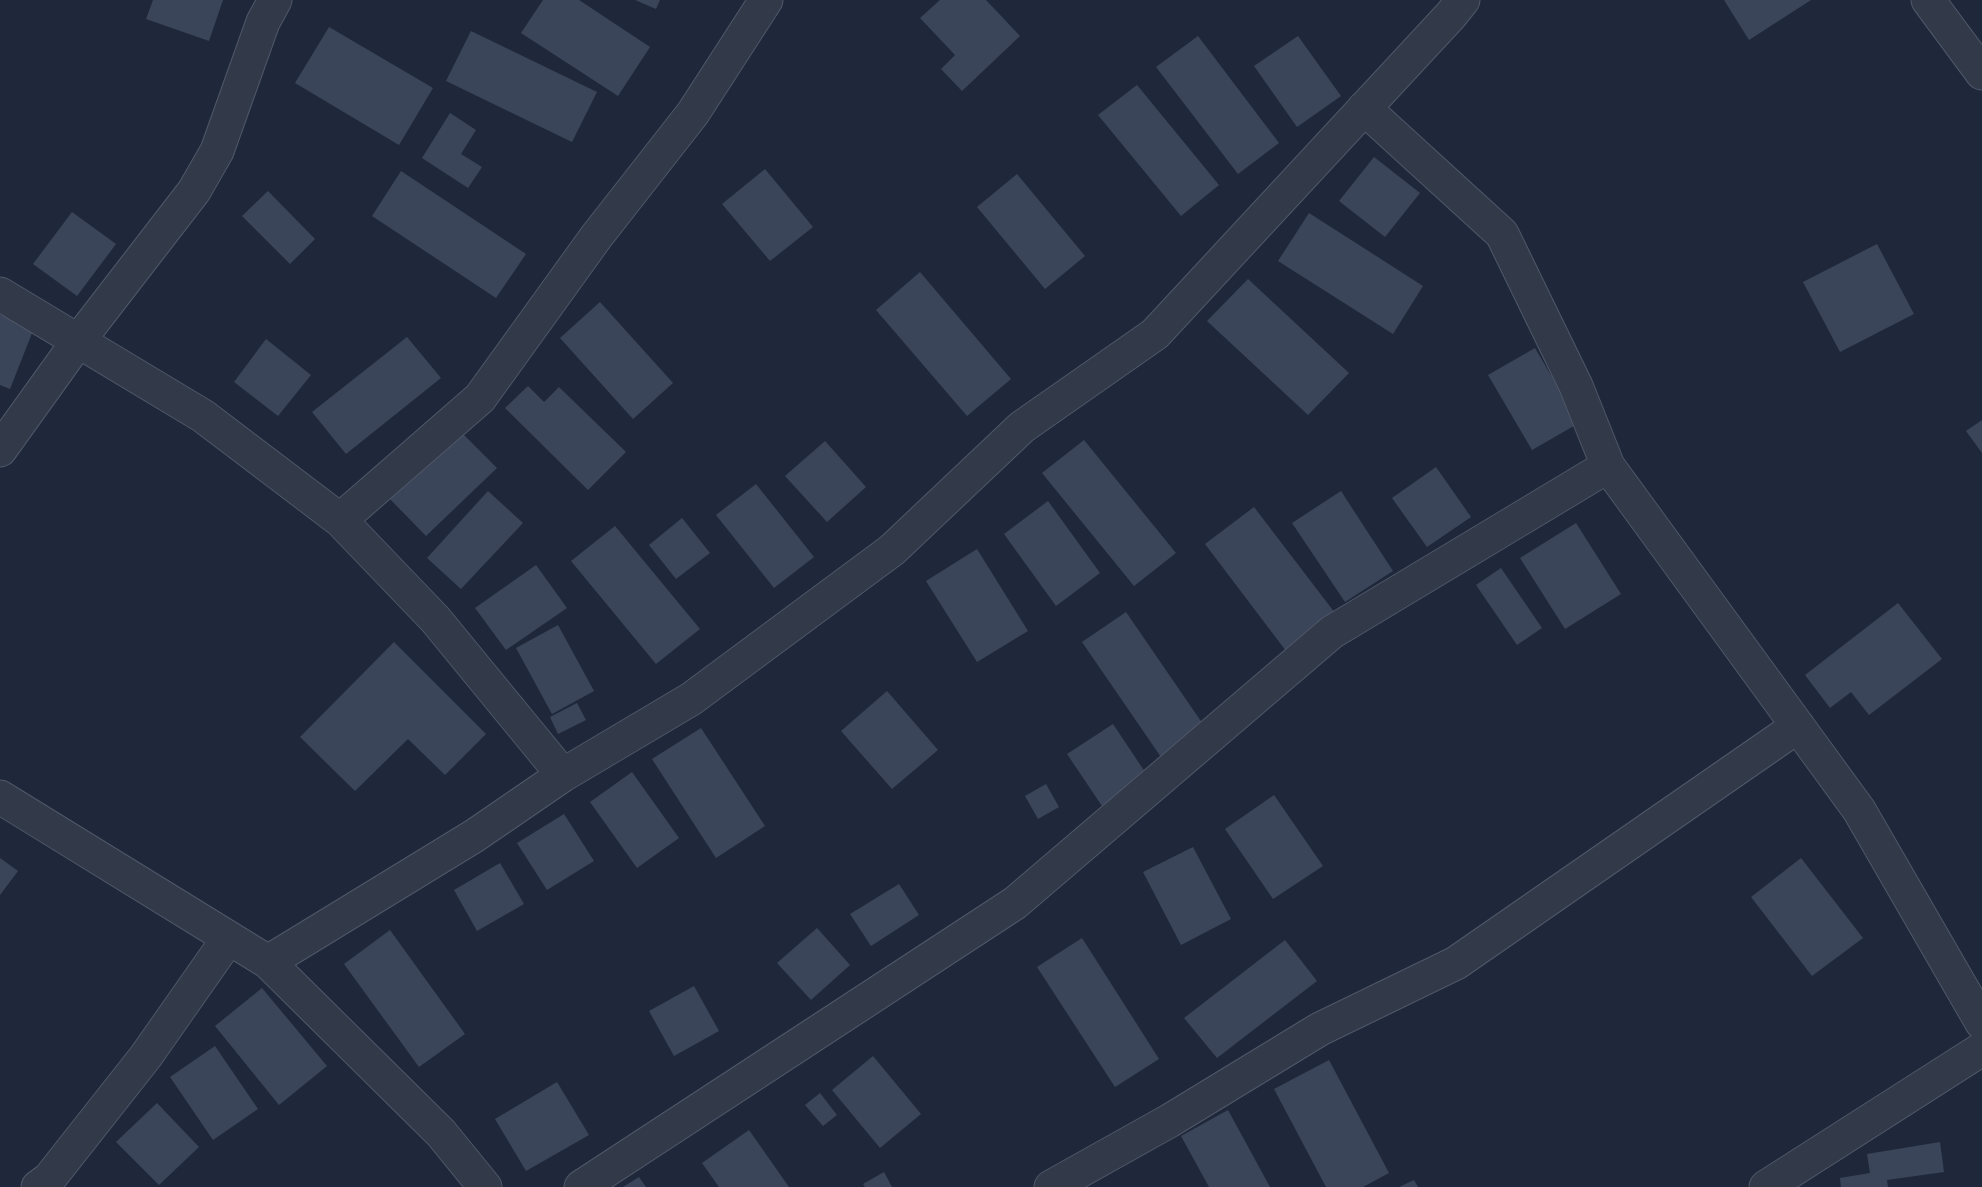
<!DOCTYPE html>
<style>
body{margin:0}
canvas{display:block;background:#1e283a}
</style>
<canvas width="1982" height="1187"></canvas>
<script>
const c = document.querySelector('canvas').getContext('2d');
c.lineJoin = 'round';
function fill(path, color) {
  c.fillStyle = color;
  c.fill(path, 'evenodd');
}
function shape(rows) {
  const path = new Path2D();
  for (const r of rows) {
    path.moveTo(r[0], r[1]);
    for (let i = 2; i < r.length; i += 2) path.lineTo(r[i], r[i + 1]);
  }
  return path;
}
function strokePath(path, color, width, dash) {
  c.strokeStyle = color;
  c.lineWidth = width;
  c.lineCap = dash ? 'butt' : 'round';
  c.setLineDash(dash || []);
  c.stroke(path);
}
fill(shape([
 [153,0,223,0,209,41,146,19],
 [543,0,579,0,650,47,618,96,521,33],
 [635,0,660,0,656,9],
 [940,0,986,0,1020,36,962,91,941,69,955,55,920,18],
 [1724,0,1811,0,1749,40],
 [329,27,433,88,399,145,295,83],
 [471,31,597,92,572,142,446,81],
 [1198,36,1279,143,1238,174,1156,67],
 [1298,36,1341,96,1297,127,1254,66],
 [1137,85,1219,185,1181,216,1098,115],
 [450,113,476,130,461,154,482,167,468,188,422,158],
 [1374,157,1420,193,1385,237,1339,201],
 [765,169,813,227,770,261,722,204],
 [401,171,526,254,496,298,372,216],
 [1017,174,1085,256,1045,289,977,207],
 [268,191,315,239,290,264,242,216],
 [72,212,116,244,77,296,33,264],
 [1309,213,1423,286,1393,334,1278,261],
 [1877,244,1914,314,1840,352,1803,282],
 [920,272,1011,379,967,416,876,310],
 [1248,279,1349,373,1308,415,1207,321],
 [600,302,673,383,633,419,560,338],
 [0,315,34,328,10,389,0,385],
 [407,337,441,378,346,454,312,412],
 [266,339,311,375,278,416,234,382],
 [1535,348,1579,423,1532,450,1488,375],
 [528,386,544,402,559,387,626,452,588,490,505,408],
 [1982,420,1982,453,1966,431],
 [457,428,497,468,426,536,387,496],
 [1084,440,1176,553,1134,586,1042,473],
 [825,441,866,487,827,522,785,476],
 [1436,467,1471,517,1427,547,1392,498],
 [756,484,814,557,774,588,716,515],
 [488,491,523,523,461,589,427,558],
 [1341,491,1393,571,1345,602,1292,523],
 [1048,501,1100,573,1056,606,1004,534],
 [1254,507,1335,613,1286,651,1205,544],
 [682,518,710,553,676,579,649,545],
 [1576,523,1621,594,1565,629,1520,558],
 [615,526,700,629,656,664,571,561],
 [977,549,1028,631,977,662,926,581],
 [536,565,567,608,506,650,475,608],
 [1501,568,1542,628,1517,645,1476,585],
 [1898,603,1942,659,1869,715,1851,692,1830,708,1805,675],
 [1126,612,1207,730,1163,760,1082,642],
 [558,625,594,691,552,714,516,648],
 [394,642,486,734,445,775,408,739,355,791,300,737],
 [887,691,938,750,892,789,841,731],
 [577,703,586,720,558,734,550,717],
 [1113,724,1147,775,1102,806,1067,754],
 [701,728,765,826,716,858,652,759],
 [632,772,679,838,637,868,590,802],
 [1046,784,1059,807,1038,819,1025,796],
 [1274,795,1323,866,1273,899,1225,829],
 [564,814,594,861,547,890,517,843],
 [1193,847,1231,919,1181,945,1143,872],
 [0,858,18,871,0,895],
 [1801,858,1863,938,1812,976,1751,897],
 [500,863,524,904,477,931,454,890],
 [899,884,919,915,871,946,850,914],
 [817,928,850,965,811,1000,777,963],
 [390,930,465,1034,419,1067,344,964],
 [1082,938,1159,1059,1115,1087,1037,967],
 [1285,940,1317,981,1217,1058,1184,1018],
 [694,986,719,1031,674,1056,649,1011],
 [262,988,327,1066,279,1105,215,1026],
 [215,1046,258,1109,213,1140,170,1077],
 [873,1056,921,1114,880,1148,832,1090],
 [1329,1060,1389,1173,1363,1187,1326,1187,1274,1089],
 [557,1082,589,1135,526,1171,495,1119],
 [820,1093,837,1115,823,1126,805,1105],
 [157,1103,199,1147,159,1185,116,1142],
 [1228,1110,1270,1187,1209,1187,1181,1136],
 [749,1130,789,1187,719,1187,702,1163],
 [1940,1142,1944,1172,1887,1180,1888,1187,1841,1187,1840,1178,1870,1173,1867,1154],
 [884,1172,892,1187,865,1187,863,1184],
 [639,1177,646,1187,623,1187],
 [1414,1180,1418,1187,1399,1187]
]), '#3a455a');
const minor = shape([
 [1928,0,1982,73],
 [1364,108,1502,234,1576,386,1608,466,1859,810,1982,1023],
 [0,294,203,416,340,520,435,619,563,775],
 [0,450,79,340,194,191,217,151,263,22,275,0],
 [340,520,480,398,596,237,693,113,766,0],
 [0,797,268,962,441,1133,485,1187],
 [268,962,474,836,563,775,691,699,892,550,1022,427,1155,334,1451,15,1463,0],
 [38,1187,49,1179,146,1056,228,939],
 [581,1187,1015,903,1332,632,1608,466],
 [1051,1187,1169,1121,1320,1029,1456,963,1798,726],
 [1766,1187,1982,1049]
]);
strokePath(minor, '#4f5768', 35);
strokePath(minor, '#323a4a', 33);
</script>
